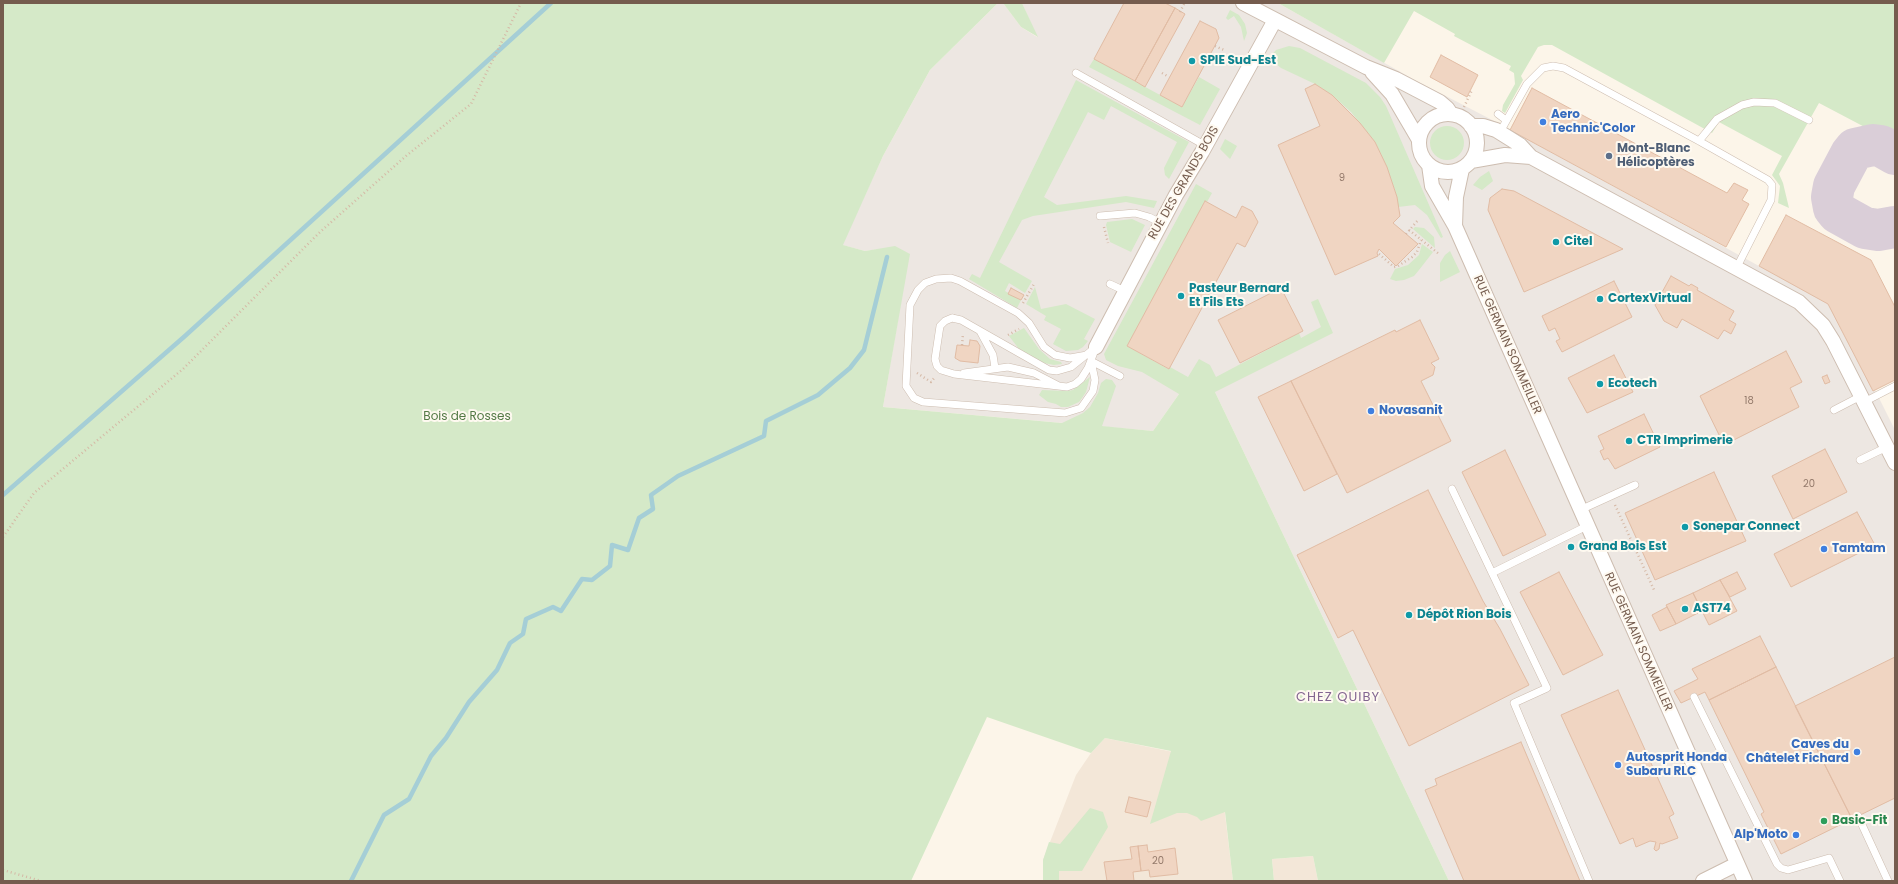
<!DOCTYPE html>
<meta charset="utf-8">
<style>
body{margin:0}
#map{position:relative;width:1898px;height:884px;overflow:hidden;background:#fcf5e9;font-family:Poppins,sans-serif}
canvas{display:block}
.frame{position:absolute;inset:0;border:4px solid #755c4e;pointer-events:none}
</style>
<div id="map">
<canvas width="1898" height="884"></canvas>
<div class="frame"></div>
</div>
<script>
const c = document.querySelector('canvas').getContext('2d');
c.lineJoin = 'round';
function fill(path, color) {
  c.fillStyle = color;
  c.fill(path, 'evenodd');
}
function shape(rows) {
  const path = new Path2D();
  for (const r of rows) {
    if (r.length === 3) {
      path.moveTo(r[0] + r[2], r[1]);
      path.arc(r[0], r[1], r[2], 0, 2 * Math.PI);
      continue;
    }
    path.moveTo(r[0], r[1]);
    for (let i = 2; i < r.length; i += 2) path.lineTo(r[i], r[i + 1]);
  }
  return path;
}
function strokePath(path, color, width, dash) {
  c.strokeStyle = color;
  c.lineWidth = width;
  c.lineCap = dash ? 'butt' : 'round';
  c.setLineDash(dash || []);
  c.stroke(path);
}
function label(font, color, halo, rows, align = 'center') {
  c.font = font + ' Poppins,sans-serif';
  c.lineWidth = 4;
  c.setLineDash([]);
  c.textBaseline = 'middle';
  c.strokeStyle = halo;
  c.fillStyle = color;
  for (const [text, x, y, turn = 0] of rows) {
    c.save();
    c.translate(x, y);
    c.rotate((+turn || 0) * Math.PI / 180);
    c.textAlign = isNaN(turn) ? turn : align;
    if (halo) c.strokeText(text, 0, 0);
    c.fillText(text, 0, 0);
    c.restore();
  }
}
fill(shape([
 [1105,738,1178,753,1221,781,1233,881,1044,881,1043,860,1076,775,1091,753],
 [1313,856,1318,881,1274,881,1272,859]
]), '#f3e7d8');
fill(shape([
 [998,3,1003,3,1021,27,1037,37,1022,3,1278,3,1413,79,1498,123,1759,266,1831,302,1895,430,1895,881,1449,881,1215,392,1193,374,1153,431,883,407,909,254,895,247,865,251,842,245,883,156,930,70]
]), '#ede7e2');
fill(shape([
 [3,3,998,3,930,70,883,156,843,245,865,251,895,246,910,254,883,407,1062,423,1083,413,1090,407,1098,393,1101,383,1106,379,1112,380,1116,386,1102,426,1153,431,1179,394,1142,372,1118,366,1106,360,1104,354,1196,184,1212,193,1207,202,1205,201,1127,346,1168,369,1170,367,1188,377,1199,359,1210,365,1216,377,1299,333,1301,338,1321,327,1311,302,1318,299,1333,333,1215,392,1449,881,1318,881,1313,856,1272,859,1274,881,1233,881,1225,812,1201,821,1197,817,1187,813,1177,813,1150,824,1171,751,1105,738,1091,753,987,717,911,881,3,881],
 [1003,3,1022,3,1038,37,1021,27],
 [1278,3,1895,3,1895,143,1819,103,1779,174,1783,183,1789,208,1778,203,1780,186,1772,175,1782,156,1719,122,1712,133,1552,45,1544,45,1538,47,1521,76,1523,80,1505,113,1502,111,1503,105,1515,84,1514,73,1509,70,1511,66,1454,36,1455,34,1414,11,1384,63],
 [1230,10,1239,15,1245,24,1247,33,1244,41,1241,27,1234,16,1228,20,1226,18],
 [1289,46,1300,48,1366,83,1380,97,1386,106,1443,237,1441,238,1427,215,1415,205,1398,207,1395,190,1381,154,1375,142,1351,112,1332,95,1315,84,1281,68,1269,58,1276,50],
 [1094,59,1182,107,1199,77,1220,89,1200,125,1089,67],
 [1076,80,1189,142,1169,179,1165,175,1164,168,1177,142,1111,106,1104,120,1088,112,1044,197,1057,205,1126,196,1157,201,1154,208,1126,202,1033,216,1022,220,999,262,1032,281,1025,293,1009,283,1005,291,1021,300,1017,308,969,279,972,274,980,278],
 [1447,143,17],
 [1225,139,1237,146,1230,159,1220,149],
 [1489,171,1493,181,1482,190,1473,185,1480,177],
 [1132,219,1145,225,1131,252,1110,242,1106,225,1107,222],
 [1415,227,1424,228,1434,237,1435,248,1413,229],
 [1422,244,1433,252,1419,270,1414,276,1404,280,1396,281,1390,279,1395,269,1408,265,1419,255],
 [1450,251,1460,272,1440,282,1440,263,1445,255],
 [1035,287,1041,309,1066,304,1095,319,1084,339,1088,341,1083,347,1078,350,1066,351,1053,344,1061,329,1044,320,1046,316,1026,304],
 [1024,328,1039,349,1050,359,1061,362,1062,364,1054,365,1044,363,1019,349,1009,336],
 [1090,377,1086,392,1082,398,1079,402,1068,407,1061,407,1056,404,1048,402,1039,395,1042,390,1067,391,1073,390],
 [1090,808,1103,812,1108,827,1082,871,1059,871,1059,881,1043,881,1043,860,1049,842,1060,844]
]), '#d5e9c8');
strokePath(shape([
 [3,495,185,336,551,3],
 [351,881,384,815,409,799,431,756,446,738,469,702,497,670,510,643,523,634,526,619,553,607,561,611,582,579,592,580,610,566,612,545,628,550,639,518,653,509,651,495,678,476,764,436,766,421,818,395,850,368,864,350,887,257]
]), '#a5ced6', 4.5);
strokePath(shape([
 [1895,154,1881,146,1873,145,1855,149,1851,154,1834,186,1832,197,1834,208,1838,213,1865,228,1878,230,1895,227]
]), '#daced8', 42);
const building = shape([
 [1124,3,1165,3,1175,8,1135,81,1094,59,1124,3],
 [1175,8,1185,14,1145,87,1135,81,1175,8],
 [1200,21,1216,29,1219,38,1182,107,1160,95,1200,21],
 [1441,55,1478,75,1467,97,1430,77,1441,55],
 [1315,84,1332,95,1360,123,1375,142,1387,167,1397,197,1400,216,1393,223,1418,244,1396,266,1379,249,1377,253,1378,256,1335,275,1278,145,1320,126,1305,89,1315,84],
 [1532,88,1727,193,1734,183,1748,190,1742,200,1749,204,1726,247,1510,130,1532,88],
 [1502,189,1514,191,1623,249,1524,292,1488,210,1490,198,1502,189],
 [1205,201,1236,218,1242,206,1252,211,1258,222,1245,247,1237,243,1169,369,1127,346,1205,201],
 [1786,215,1871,260,1895,307,1895,380,1873,391,1828,304,1759,266,1786,215],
 [1671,276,1689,286,1691,284,1698,288,1697,290,1734,311,1729,320,1736,324,1731,334,1724,330,1718,339,1682,319,1677,328,1664,321,1655,305,1671,276],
 [1614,281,1632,317,1562,352,1556,341,1560,339,1555,328,1549,331,1542,316,1614,281],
 [1011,288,1024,295,1021,300,1008,294,1011,288],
 [1281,288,1303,331,1240,363,1218,320,1281,288],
 [1420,320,1439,359,1431,363,1435,367,1433,375,1421,381,1451,441,1347,493,1291,381,1395,330,1396,332,1420,320],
 [970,340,977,341,980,346,978,363,960,361,955,358,957,345,969,346,970,340],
 [1786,351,1802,382,1790,388,1799,407,1724,445,1700,396,1786,351],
 [1614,355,1633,392,1587,413,1568,378,1614,355],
 [1827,375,1830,382,1825,384,1822,377,1827,375],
 [1291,381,1337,474,1304,491,1258,397,1291,381],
 [1644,414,1660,447,1615,469,1608,458,1604,460,1600,451,1604,449,1598,436,1644,414],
 [1825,449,1847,492,1793,519,1772,476,1825,449],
 [1505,450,1546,535,1503,556,1462,472,1505,450],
 [1714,472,1746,541,1655,580,1625,513,1714,472],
 [1428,490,1483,601,1500,629,1529,685,1409,746,1353,630,1338,638,1297,555,1428,490],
 [1857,512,1875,545,1791,587,1774,554,1857,512],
 [1559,572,1603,655,1563,675,1520,592,1559,572],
 [1737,572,1746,589,1730,597,1720,580,1737,572],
 [1720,580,1737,611,1709,625,1693,593,1720,580],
 [1693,593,1702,611,1676,624,1666,605,1693,593],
 [1667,607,1676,624,1660,631,1652,615,1667,607],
 [1760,636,1776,667,1709,700,1705,692,1681,703,1674,691,1698,679,1692,669,1760,636],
 [1895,657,1895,798,1852,819,1795,706,1895,657],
 [1776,667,1852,819,1781,854,1761,814,1764,812,1709,700,1776,667],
 [1618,690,1674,814,1669,817,1678,838,1662,844,1660,843,1659,849,1656,851,1654,849,1656,842,1650,841,1636,847,1633,838,1620,844,1561,715,1618,690],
 [1521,742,1580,881,1464,881,1425,790,1437,785,1435,779,1521,742],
 [1129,797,1151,802,1147,817,1125,812,1129,797],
 [1147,845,1148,852,1175,848,1178,874,1150,877,1149,870,1141,871,1138,846,1147,845],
 [1138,846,1141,871,1133,872,1134,881,1107,881,1104,862,1132,859,1130,847,1138,846]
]);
fill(building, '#f0d5c2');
strokePath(building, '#e1bca4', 1);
const lane = shape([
 [1076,73,1206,146],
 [1498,114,1506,120],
 [1500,132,1527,84,1543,68,1553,66,1564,68,1699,141,1768,180,1772,185,1771,200,1737,267],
 [1699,141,1717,119,1742,105,1754,102,1775,103,1809,120],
 [1100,216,1135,213,1149,217,1161,223],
 [1110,284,1125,291],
 [952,318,961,320,1049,370,1057,371,1071,367,1096,347,1088,368,1081,379,1075,384,1067,387,954,374,941,370,937,366,935,359,940,326,945,321,952,318],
 [980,331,993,355,995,368],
 [1087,355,1070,358,1055,355,1044,347,1029,323,1018,313,960,281,951,278,936,279,925,283,918,290,910,305,906,386,914,398,923,402,1065,413,1081,408,1093,391,1095,380,1091,361],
 [1091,361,1120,376],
 [964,373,1008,367,1034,373,1059,386],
 [1864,402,1895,386],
 [1834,410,1861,396],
 [1860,460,1887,447],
 [1452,489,1547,688,1514,703,1589,881],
 [1580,510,1635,485],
 [1492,573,1587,526],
 [1694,697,1777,864,1781,868,1788,870,1829,858,1840,881],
 [1858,816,1888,881]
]);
const street = shape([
 [1243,3,1366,67,1396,79,1440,102,1447,108,1451,114],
 [1372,72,1392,94,1419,140],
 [1448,143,29],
 [1471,126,1483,126,1496,130,1520,145,1531,157],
 [1471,161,1505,155,1531,157,1799,302,1823,325,1833,341,1895,463],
 [1429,165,1432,186,1455,226,1745,881],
 [1455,226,1456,197,1462,169],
 [1096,347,1176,195,1202,152,1275,20],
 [1703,881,1737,864]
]);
strokePath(lane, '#cdbdb0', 8);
strokePath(street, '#cdbdb0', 16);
strokePath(shape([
 [1180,12,1184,4],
 [1215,46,1224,50],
 [1162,73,1169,77],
 [1464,107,1472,90],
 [1104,227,1108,243],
 [1409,230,1439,254],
 [1406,234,1419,219],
 [1379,254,1394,267,1398,266,1412,257,1417,252,1421,240],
 [1023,303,1034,284],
 [1008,335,1019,329],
 [962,345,963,334],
 [917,373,931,382,935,377],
 [1615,505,1655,592],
 [3,537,34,493,183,369,320,232,406,156,471,104,521,3],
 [3,870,41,881]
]), '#d5b8a5', 2.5, [1, 3]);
strokePath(lane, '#fff', 7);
strokePath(street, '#fff', 14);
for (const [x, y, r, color] of [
 [1192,61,4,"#0f9aa8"],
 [1543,122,4,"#3f7fe0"],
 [1609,156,4,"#5c6f8a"],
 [1556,242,4,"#0f9aa8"],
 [1181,296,4,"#0f9aa8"],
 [1600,299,4,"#0f9aa8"],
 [1600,384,4,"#0f9aa8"],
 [1371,411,4,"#3f7fe0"],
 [1629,441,4,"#0f9aa8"],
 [1685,527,4,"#0f9aa8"],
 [1571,547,4,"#0f9aa8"],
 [1824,549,4,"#3f7fe0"],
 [1685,609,4,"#0f9aa8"],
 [1409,615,4,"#0f9aa8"],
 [1857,752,4,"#3f7fe0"],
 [1618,765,4,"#3f7fe0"],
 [1824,821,4,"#2e9e5b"],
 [1796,835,4,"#3f7fe0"]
]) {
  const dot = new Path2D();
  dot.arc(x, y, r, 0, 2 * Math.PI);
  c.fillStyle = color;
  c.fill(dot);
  strokePath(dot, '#fef9f0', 1.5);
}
label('10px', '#947a6b', null, [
 ["9",1342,178],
 ["18",1749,401],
 ["20",1809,484],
 ["20",1158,861]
]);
label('bold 12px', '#0d838f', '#fef9f0', [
 ["SPIE Sud-Est",1200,61],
 ["Citel",1564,242],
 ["Pasteur Bernard",1189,289],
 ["Et Fils Ets",1189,303],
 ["CortexVirtual",1608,299],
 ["Ecotech",1608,384],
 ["CTR Imprimerie",1637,441],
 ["Sonepar Connect",1693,527],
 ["Grand Bois Est",1579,547],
 ["AST74",1693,609],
 ["Dépôt Rion Bois",1417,615]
], 'left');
label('bold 12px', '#366cbe', '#fef9f0', [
 ["Aero",1551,115],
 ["Technic'Color",1551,129],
 ["Novasanit",1379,411],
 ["Tamtam",1832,549],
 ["Caves du",1849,745,"right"],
 ["Châtelet Fichard",1849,759,"right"],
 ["Autosprit Honda",1626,758],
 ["Subaru RLC",1626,772],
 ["Alp'Moto",1788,835,"right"]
], 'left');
label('bold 12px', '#4e5e75', '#fef9f0', [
 ["Mont-Blanc",1617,149],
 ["Hélicoptères",1617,163]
], 'left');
label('12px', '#755c4e', '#fef9f0', [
 ["RUE DES GRANDS BOIS",1184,183,-60],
 ["RUE GERMAIN SOMMEILLER",1507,345,66],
 ["RUE GERMAIN SOMMEILLER",1638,642,66]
]);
label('12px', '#547a46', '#fef9f0', [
 ["Bois de Rosses",467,417]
]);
label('bold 12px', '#27864d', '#fef9f0', [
 ["Basic-Fit",1832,821]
], 'left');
c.letterSpacing = '1px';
label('13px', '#836691', '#fef9f0', [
 ["CHEZ QUIBY",1338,698]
]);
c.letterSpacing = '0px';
</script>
